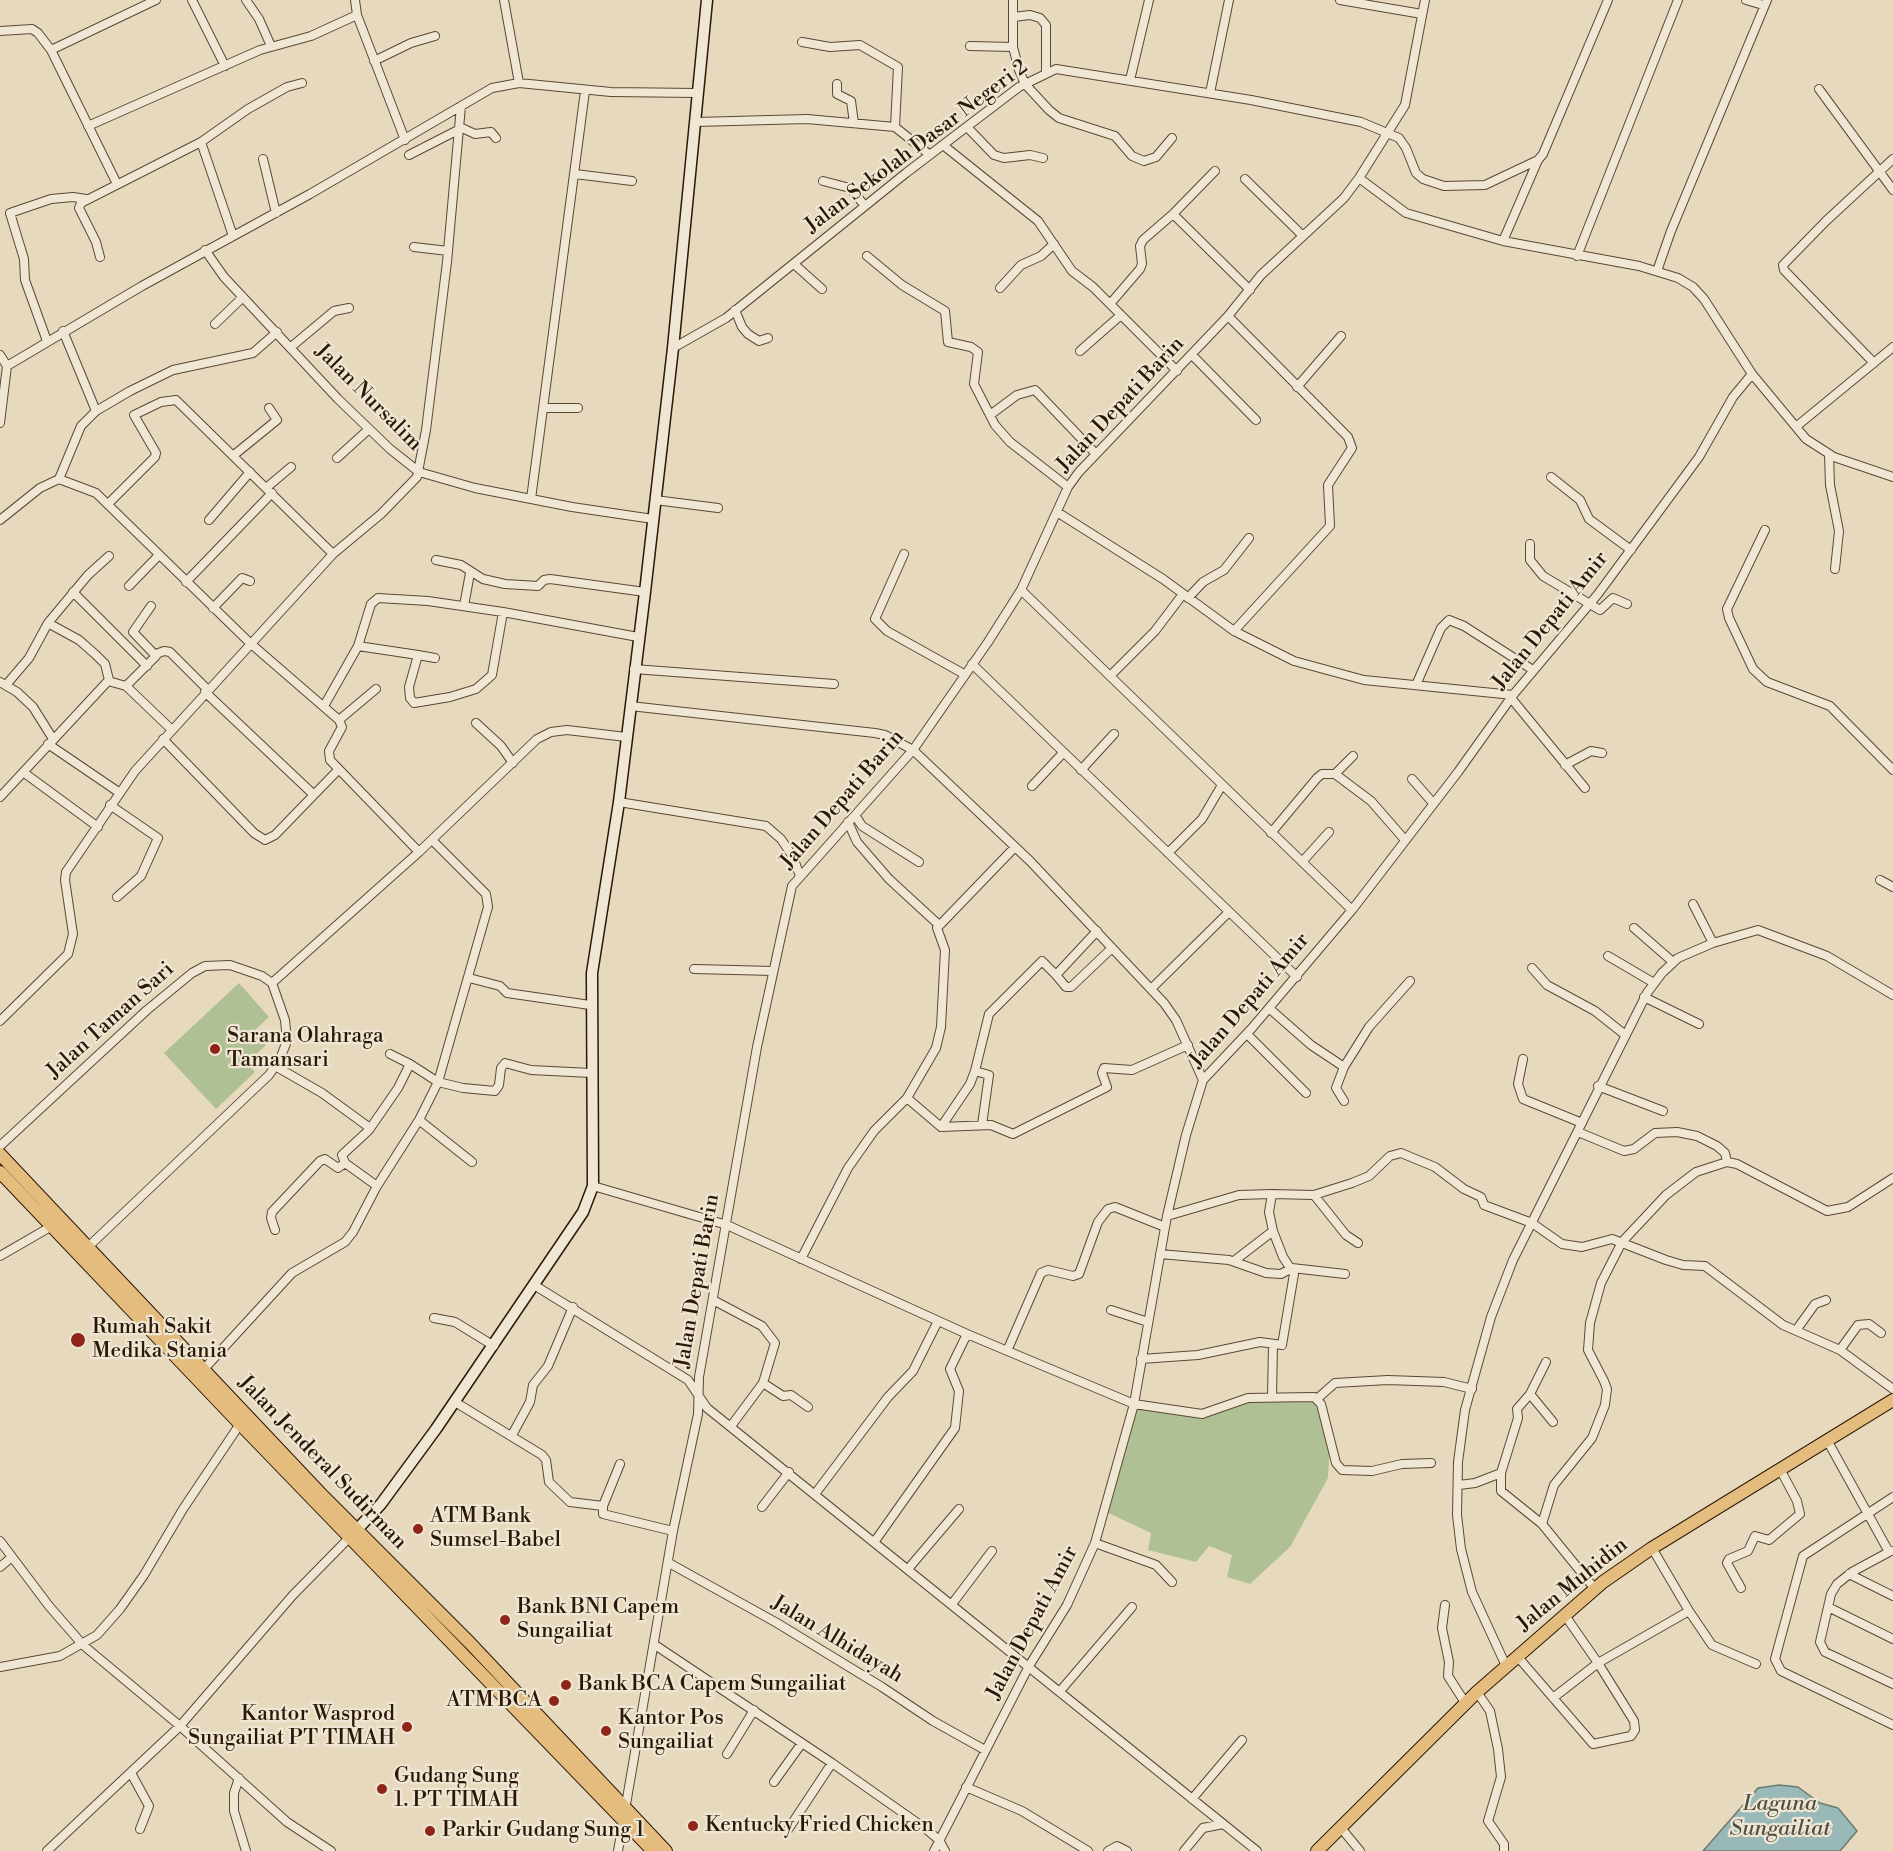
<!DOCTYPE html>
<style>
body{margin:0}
canvas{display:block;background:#e7d9bd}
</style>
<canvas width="1893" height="1851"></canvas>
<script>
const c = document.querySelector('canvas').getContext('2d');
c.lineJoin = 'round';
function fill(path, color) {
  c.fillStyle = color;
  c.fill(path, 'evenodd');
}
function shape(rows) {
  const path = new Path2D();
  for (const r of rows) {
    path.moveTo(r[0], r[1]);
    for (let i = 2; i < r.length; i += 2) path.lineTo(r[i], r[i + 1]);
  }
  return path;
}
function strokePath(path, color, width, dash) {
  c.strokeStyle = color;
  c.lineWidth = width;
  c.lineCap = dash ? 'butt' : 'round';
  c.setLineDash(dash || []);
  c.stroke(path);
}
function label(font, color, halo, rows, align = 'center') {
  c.font = font + ' "Libre Bodoni",serif';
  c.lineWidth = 4.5;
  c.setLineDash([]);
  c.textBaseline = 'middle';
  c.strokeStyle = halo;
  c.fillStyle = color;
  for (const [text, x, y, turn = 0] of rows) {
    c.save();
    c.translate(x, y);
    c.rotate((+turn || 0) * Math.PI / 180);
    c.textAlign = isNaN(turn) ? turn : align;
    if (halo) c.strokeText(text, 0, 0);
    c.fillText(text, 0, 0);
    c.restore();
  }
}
fill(shape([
 [239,983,269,1017,254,1031,266,1045,247,1063,255,1072,216,1109,164,1053],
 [1248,1398,1314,1398,1330,1440,1328,1478,1290,1547,1250,1584,1227,1577,1232,1555,1209,1546,1196,1562,1148,1550,1151,1533,1106,1512,1132,1408,1199,1414]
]), '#b0c095');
const water = shape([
 [1779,1785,1798,1787,1820,1803,1838,1808,1857,1831,1840,1851,1703,1851,1758,1788,1779,1785]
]);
fill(water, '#98b9b8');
strokePath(water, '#6d7971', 1.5);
const minor = shape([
 [192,0,225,66],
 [246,0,259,19,271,46],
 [355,0,357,15],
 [504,0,519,83],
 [1013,0,1013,47,1019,70,1025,84,1049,110,1059,118,1115,136,1132,156,1144,161,1156,157,1172,138],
 [1340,0,1422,14],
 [1746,0,1763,5],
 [1013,17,1030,15,1040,18,1046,25,1046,72],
 [0,31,32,29,38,33,51,50,117,184],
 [802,42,830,47,860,45,898,67,895,127],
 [970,46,1013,47],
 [51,50,156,0],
 [374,61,411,43,435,36],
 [1130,80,1149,0],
 [837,84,837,94,851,101,854,123],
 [1819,89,1893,190],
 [1210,93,1229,0],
 [695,122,807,119,895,127,930,155],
 [88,126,260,50,311,36,357,15,405,140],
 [460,127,475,134,491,132,496,138],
 [967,127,994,155,1004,158,1030,155,1043,158],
 [201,142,248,109,287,87,302,83],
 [943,145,1038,221,1072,271,1093,287,1177,371],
 [409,155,460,129],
 [263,159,276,213],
 [575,174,632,181],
 [1359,178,1406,213,1503,241,1639,266,1678,278,1693,287,1704,299,1752,374,1806,439,1834,457,1893,477],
 [1245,179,1303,236],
 [823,181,850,188,865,206],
 [1173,214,1250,290],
 [1503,241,1538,160,1543,154,1608,0],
 [414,247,448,251],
 [205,250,224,277,338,399,390,449,419,472,475,488,572,507,653,519],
 [867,256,902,285,945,311,948,342,971,347,978,352,974,384,995,425,1010,442,1068,487],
 [1577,256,1678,0],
 [100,257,96,242,79,208,81,203,201,142,233,236],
 [794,264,822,289],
 [1657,271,1671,231,1767,0],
 [1000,288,1021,265,1041,256,1054,244],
 [1110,304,1140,269,1142,264,1140,246,1143,240,1173,214,1215,171],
 [735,310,742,327,748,334,759,341,768,338],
 [1228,316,1348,437,1352,448,1328,485,1330,526,1234,631],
 [215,324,243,297],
 [63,331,96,411],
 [47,341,25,280,24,259,10,213,51,199,73,197,86,199],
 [291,347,334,311,349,308],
 [673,348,726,318,906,173,1019,87,1056,69,1251,100,1361,122,1399,138,1406,148,1416,173,1423,179,1444,186,1485,185,1538,160],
 [1080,351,1121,315],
 [0,355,7,366],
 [1192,355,1256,420],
 [1874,363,1784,270,1783,265,1826,221,1893,159],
 [1297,387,1341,336],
 [544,408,578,408],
 [990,415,1017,395,1035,390,1096,454],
 [0,423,7,366,142,286,310,194,492,88,519,83,611,92,697,93],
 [1797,426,1893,347],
 [1829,454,1830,485,1839,531,1835,569],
 [234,455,277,420,269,408],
 [337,458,369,429],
 [1551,477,1580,500,1589,519,1631,550],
 [59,479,81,426,96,411,130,391,173,370,253,353,277,332],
 [266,488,291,467],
 [531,499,585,91],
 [655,500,718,508],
 [108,504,155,457,156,453,134,415,161,402,176,400,333,554],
 [1057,512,1163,579,1234,631,1294,661,1364,680,1513,695],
 [0,520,40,488,59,479,96,493,250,643,339,720,342,727,329,751,330,760,419,852],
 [209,520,250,472],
 [1765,530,1727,609,1729,618,1753,669,1767,682,1830,706,1893,770],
 [1530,544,1530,560,1543,576,1600,610,1613,598,1627,604],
 [904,554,875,619,887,631,964,674],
 [109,556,88,575,48,623,79,640,96,655,105,664,109,680],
 [436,560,461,565,483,579,505,584,538,586,544,580,550,579,645,592],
 [186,582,272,493],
 [129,586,159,555],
 [1021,590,1352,910],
 [73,592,147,666],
 [1188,598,1203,582,1224,570,1249,538],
 [464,606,470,573],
 [213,608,242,578,250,581],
 [358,646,418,655,409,687,410,698,414,703,450,697,476,689,492,675,503,612],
 [156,654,164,651,170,652,208,690],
 [418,655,435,658],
 [972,664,1297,977],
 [634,669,834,684],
 [1110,676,1155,631,1183,594],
 [0,682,17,692,33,707,53,739],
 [6,685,29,658,48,623],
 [1416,685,1441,628,1449,620,1464,626,1533,670],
 [126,686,172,730],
 [205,692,313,794],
 [1511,698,1585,788],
 [324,706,358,646,371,604,378,598,428,601,503,612,638,637],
 [630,706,875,733,885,735,913,750,1030,861,1164,1003,1176,1020,1203,1080],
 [339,720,376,689],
 [476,723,501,746,513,763],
 [163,739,254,833,265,840,275,835,338,770],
 [48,744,120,793],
 [1565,765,1591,751,1602,753],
 [1081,770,1114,734],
 [23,772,98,827],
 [1335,774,1371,801,1405,840],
 [1412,779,1433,803],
 [1032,786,1063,753],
 [0,797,108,681,126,686,156,656,133,632,151,606],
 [619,802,766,826,781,839,793,857,800,876],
 [110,805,158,838,141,876,117,897],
 [855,815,862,826,919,862],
 [848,822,857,842,889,879,939,925],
 [1271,833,1317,778,1322,774,1335,774,1353,756],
 [1015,847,937,928,945,950,941,1027,936,1048,907,1098,941,1127,991,1125,1013,1134,1107,1087,1102,1073,1104,1068,1132,1070,1188,1045],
 [1168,853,1202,819,1222,785],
 [1302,862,1329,832],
 [1880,880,1893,887],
 [1693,904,1713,943],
 [1634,928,1673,962],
 [1608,956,1654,983],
 [1532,968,1547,985,1595,1011,1624,1034],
 [694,969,773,971],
 [1056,975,1066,987,1071,987,1112,948],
 [469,978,500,986,507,993,590,1005],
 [272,983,419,852,537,739,551,732,567,730,626,737],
 [1151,989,1229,912],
 [1644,997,1699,1024],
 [1270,1009,1311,1045,1344,1067,1336,1088,1344,1101],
 [0,1021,68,954,73,934,65,880,66,872,135,771,333,554,381,514,417,477,426,430,447,262,461,106],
 [1247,1034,1306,1093],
 [390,1054,410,1064],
 [1523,1059,1518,1084,1523,1099,1582,1123],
 [275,1066,322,1093,370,1128],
 [1344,1067,1369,1027,1410,981],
 [1598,1086,1663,1111],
 [419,1120,472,1162],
 [982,1125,989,1075,975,1071,989,1014,1042,961,1056,975,1097,931],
 [941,1127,970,1084,975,1071],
 [1578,1132,1624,1151,1634,1149,1655,1133,1677,1132,1697,1136,1717,1146,1725,1153,1727,1162],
 [0,1146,147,1010,192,973,205,966,230,965,262,976,272,983,285,1020,287,1041,280,1059,269,1075,88,1247],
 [377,1186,345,1163,342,1155,369,1130,398,1088,410,1064,438,1082,463,1088,495,1091,499,1085,501,1068,505,1063,531,1070,591,1073],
 [593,1186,727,1225,967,1334,1134,1404,1202,1414,1248,1398,1314,1397,1321,1404,1336,1463,1342,1470,1372,1471,1402,1464,1431,1463],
 [1314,1195,1346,1235,1358,1243],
 [1167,1216,1239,1195,1272,1194],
 [275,1230,271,1218,272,1212,320,1161,325,1159,338,1168,345,1163],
 [1160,1254,1229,1260,1266,1273,1281,1274,1292,1268,1345,1274],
 [0,1256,52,1226],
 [801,1259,848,1168,874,1131,907,1098],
 [1234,1261,1273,1231,1269,1212,1272,1194,1314,1195,1352,1183,1369,1176,1390,1156,1401,1153,1435,1167,1464,1189,1481,1197,1484,1205,1532,1223,1562,1244,1582,1247,1612,1239,1666,1260,1683,1265,1705,1266,1783,1325,1840,1350,1893,1389],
 [534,1285,688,1380,707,1408,1257,1851],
 [713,1300,762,1326,775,1343,763,1383,731,1426],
 [1111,1310,1148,1322],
 [434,1318,455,1322,494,1346],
 [1797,1329,1815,1304,1826,1300],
 [1840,1350,1858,1325,1869,1324,1881,1333],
 [1007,1351,1041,1273,1048,1270,1073,1276,1079,1274,1098,1222,1108,1209,1115,1207,1165,1227],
 [1141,1359,1198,1355,1260,1342,1282,1345,1294,1274,1283,1257,1273,1231],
 [1546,1362,1530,1394,1517,1409,1518,1418,1501,1473,1501,1491,1542,1524,1595,1589],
 [204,1369,292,1273,345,1242,353,1232,377,1186,419,1120,438,1082,488,907,486,894,432,840],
 [763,1383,783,1396,791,1395,808,1407],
 [1530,1394,1553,1422],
 [1272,1397,1273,1345],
 [1318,1398,1335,1383,1388,1380,1444,1382,1472,1389],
 [455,1402,542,1455,546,1460,549,1482,570,1502,603,1506],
 [512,1435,530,1402,533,1385,548,1366,573,1307],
 [1827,1440,1889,1552,1891,1551],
 [620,1464,603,1506,603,1514,673,1531],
 [1459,1485,1475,1483,1501,1473],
 [815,1494,888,1397,913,1371,938,1321],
 [1893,1497,1803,1556,1775,1659,1781,1671,1893,1725],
 [762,1507,789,1472],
 [1542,1524,1554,1485,1592,1438,1605,1405,1607,1389,1604,1381,1588,1350,1590,1323,1601,1283,1622,1242,1666,1195,1696,1172,1727,1162,1737,1164,1827,1211,1848,1207,1893,1178],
 [0,1541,49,1606,83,1645,180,1726,287,1822,331,1851],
 [875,1541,955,1428,959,1391,950,1369,967,1334],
 [1095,1543,1156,1565,1172,1582],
 [1889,1552,1852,1572,1837,1584,1831,1594,1820,1642,1825,1652,1893,1684],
 [669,1563,777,1623,882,1687,933,1721,985,1750],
 [0,1567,12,1557],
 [908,1569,959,1509],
 [1849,1574,1893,1596],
 [1741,1588,1727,1563,1729,1559,1748,1551,1755,1536,1769,1540,1800,1514,1797,1501,1780,1469],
 [952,1604,992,1551],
 [1445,1605,1442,1628,1449,1662,1448,1676,1466,1704],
 [1828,1607,1893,1639],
 [1689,1611,1712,1645,1756,1664],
 [655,1645,832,1763,926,1829,939,1840,945,1851],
 [1517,1656,1593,1744,1631,1736,1635,1730,1634,1721,1598,1663,1689,1611,1652,1548],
 [1506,1666,1472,1592,1461,1549,1457,1515,1458,1462,1465,1410,1491,1317,1513,1260,1647,993,1662,973,1678,958,1713,943,1758,930,1827,956,1893,995],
 [0,1667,60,1656,97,1635,120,1609,144,1575,183,1509,240,1424],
 [1061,1690,1132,1607],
 [1477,1692,1490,1711,1498,1749,1501,1777,1488,1821,1504,1844,1504,1851],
 [1553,1698,1598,1663,1564,1614],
 [727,1754,754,1710],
 [131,1773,149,1806,140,1829],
 [239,1778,234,1793,234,1811,246,1851],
 [774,1782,802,1743],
 [966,1787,1022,1811,1088,1851],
 [1192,1799,1242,1740],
 [789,1828,832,1763],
 [1341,1828,1360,1851],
 [47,1851,180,1726,293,1595,350,1537],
 [618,1851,673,1531,698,1414,699,1377,757,1047,792,886,913,750,988,642,1021,590,1068,487,1079,472,1228,316,1261,275,1344,198,1359,178,1405,105,1425,0],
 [934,1851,1029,1666,1067,1605,1095,1543,1134,1404,1167,1216,1186,1135,1203,1080,1252,1028,1352,910,1458,772,1513,695,1598,594,1699,457,1733,397,1752,374],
 [1108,1851,1117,1846,1127,1851],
 [1184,1851,1203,1828,1223,1824]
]);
const secondary = shape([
 [351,1536,381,1504,436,1429,583,1212,593,1186,592,973,619,802,645,592,673,348,707,0]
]);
const trunk = shape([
 [0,1154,323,1496,470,1643,666,1851],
 [0,1172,240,1424,653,1851],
 [1317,1851,1477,1692,1603,1582,1652,1548,1893,1400]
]);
strokePath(minor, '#5b4834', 10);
strokePath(secondary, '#2c1806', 13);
strokePath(trunk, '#2c1806', 14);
strokePath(minor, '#efe6d4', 8);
strokePath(secondary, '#efe6d4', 10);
strokePath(trunk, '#e4bc7e', 12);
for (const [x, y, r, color] of [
 [215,1049,6,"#8f2418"],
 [78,1340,8,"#8f2418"],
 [418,1529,6,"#8f2418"],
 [505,1620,6,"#8f2418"],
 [566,1685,6,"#8f2418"],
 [554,1701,6,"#8f2418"],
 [407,1727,6,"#8f2418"],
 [606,1731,6,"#8f2418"],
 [382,1789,6,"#8f2418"],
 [693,1826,6,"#8f2418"],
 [430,1831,6,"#8f2418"]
]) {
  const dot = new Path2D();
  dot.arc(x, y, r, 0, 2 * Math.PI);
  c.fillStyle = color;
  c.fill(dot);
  strokePath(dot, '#efe6d4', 2);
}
label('21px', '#2c1806', '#efe6d4', [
 ["Jalan Sekolah Dasar Negeri 2",917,147,-37],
 ["Jalan Nursalim",368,398,45],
 ["Jalan Depati Barin",1121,405,-47],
 ["Jalan Depati Amir",1551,621,-51],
 ["Jalan Depati Barin",843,800,-49],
 ["Jalan Depati Amir",1250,1001,-49],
 ["Jalan Taman Sari",111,1021,-42],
 ["Jalan Depati Barin",698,1281,-80],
 ["Jalan Jenderal Sudirman",322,1463,46],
 ["Jalan Muhidin",1573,1585,-39],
 ["Jalan Depati Amir",1033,1623,-62],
 ["Jalan Alhidayah",837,1640,31]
]);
label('21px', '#2c1806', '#efe6d4', [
 ["Sarana Olahraga",227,1037],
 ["Tamansari",227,1061],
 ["Rumah Sakit",92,1328],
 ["Medika Stania",92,1352],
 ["ATM Bank",430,1517],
 ["Sumsel-Babel",430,1541],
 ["Bank BNI Capem",517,1608],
 ["Sungailiat",517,1632],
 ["Bank BCA Capem Sungailiat",578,1685],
 ["ATM BCA",542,1701,"right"],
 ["Kantor Wasprod",395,1715,"right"],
 ["Sungailiat PT TIMAH",395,1739,"right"],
 ["Kantor Pos",618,1719],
 ["Sungailiat",618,1743],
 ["Gudang Sung",394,1777],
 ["1. PT TIMAH",394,1801],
 ["Kentucky Fried Chicken",705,1826],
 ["Parkir Gudang Sung 1",442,1831]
], 'left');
label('italic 22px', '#525044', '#efe6d4', [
 ["Laguna",1780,1805],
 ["Sungailiat",1780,1830]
]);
</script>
